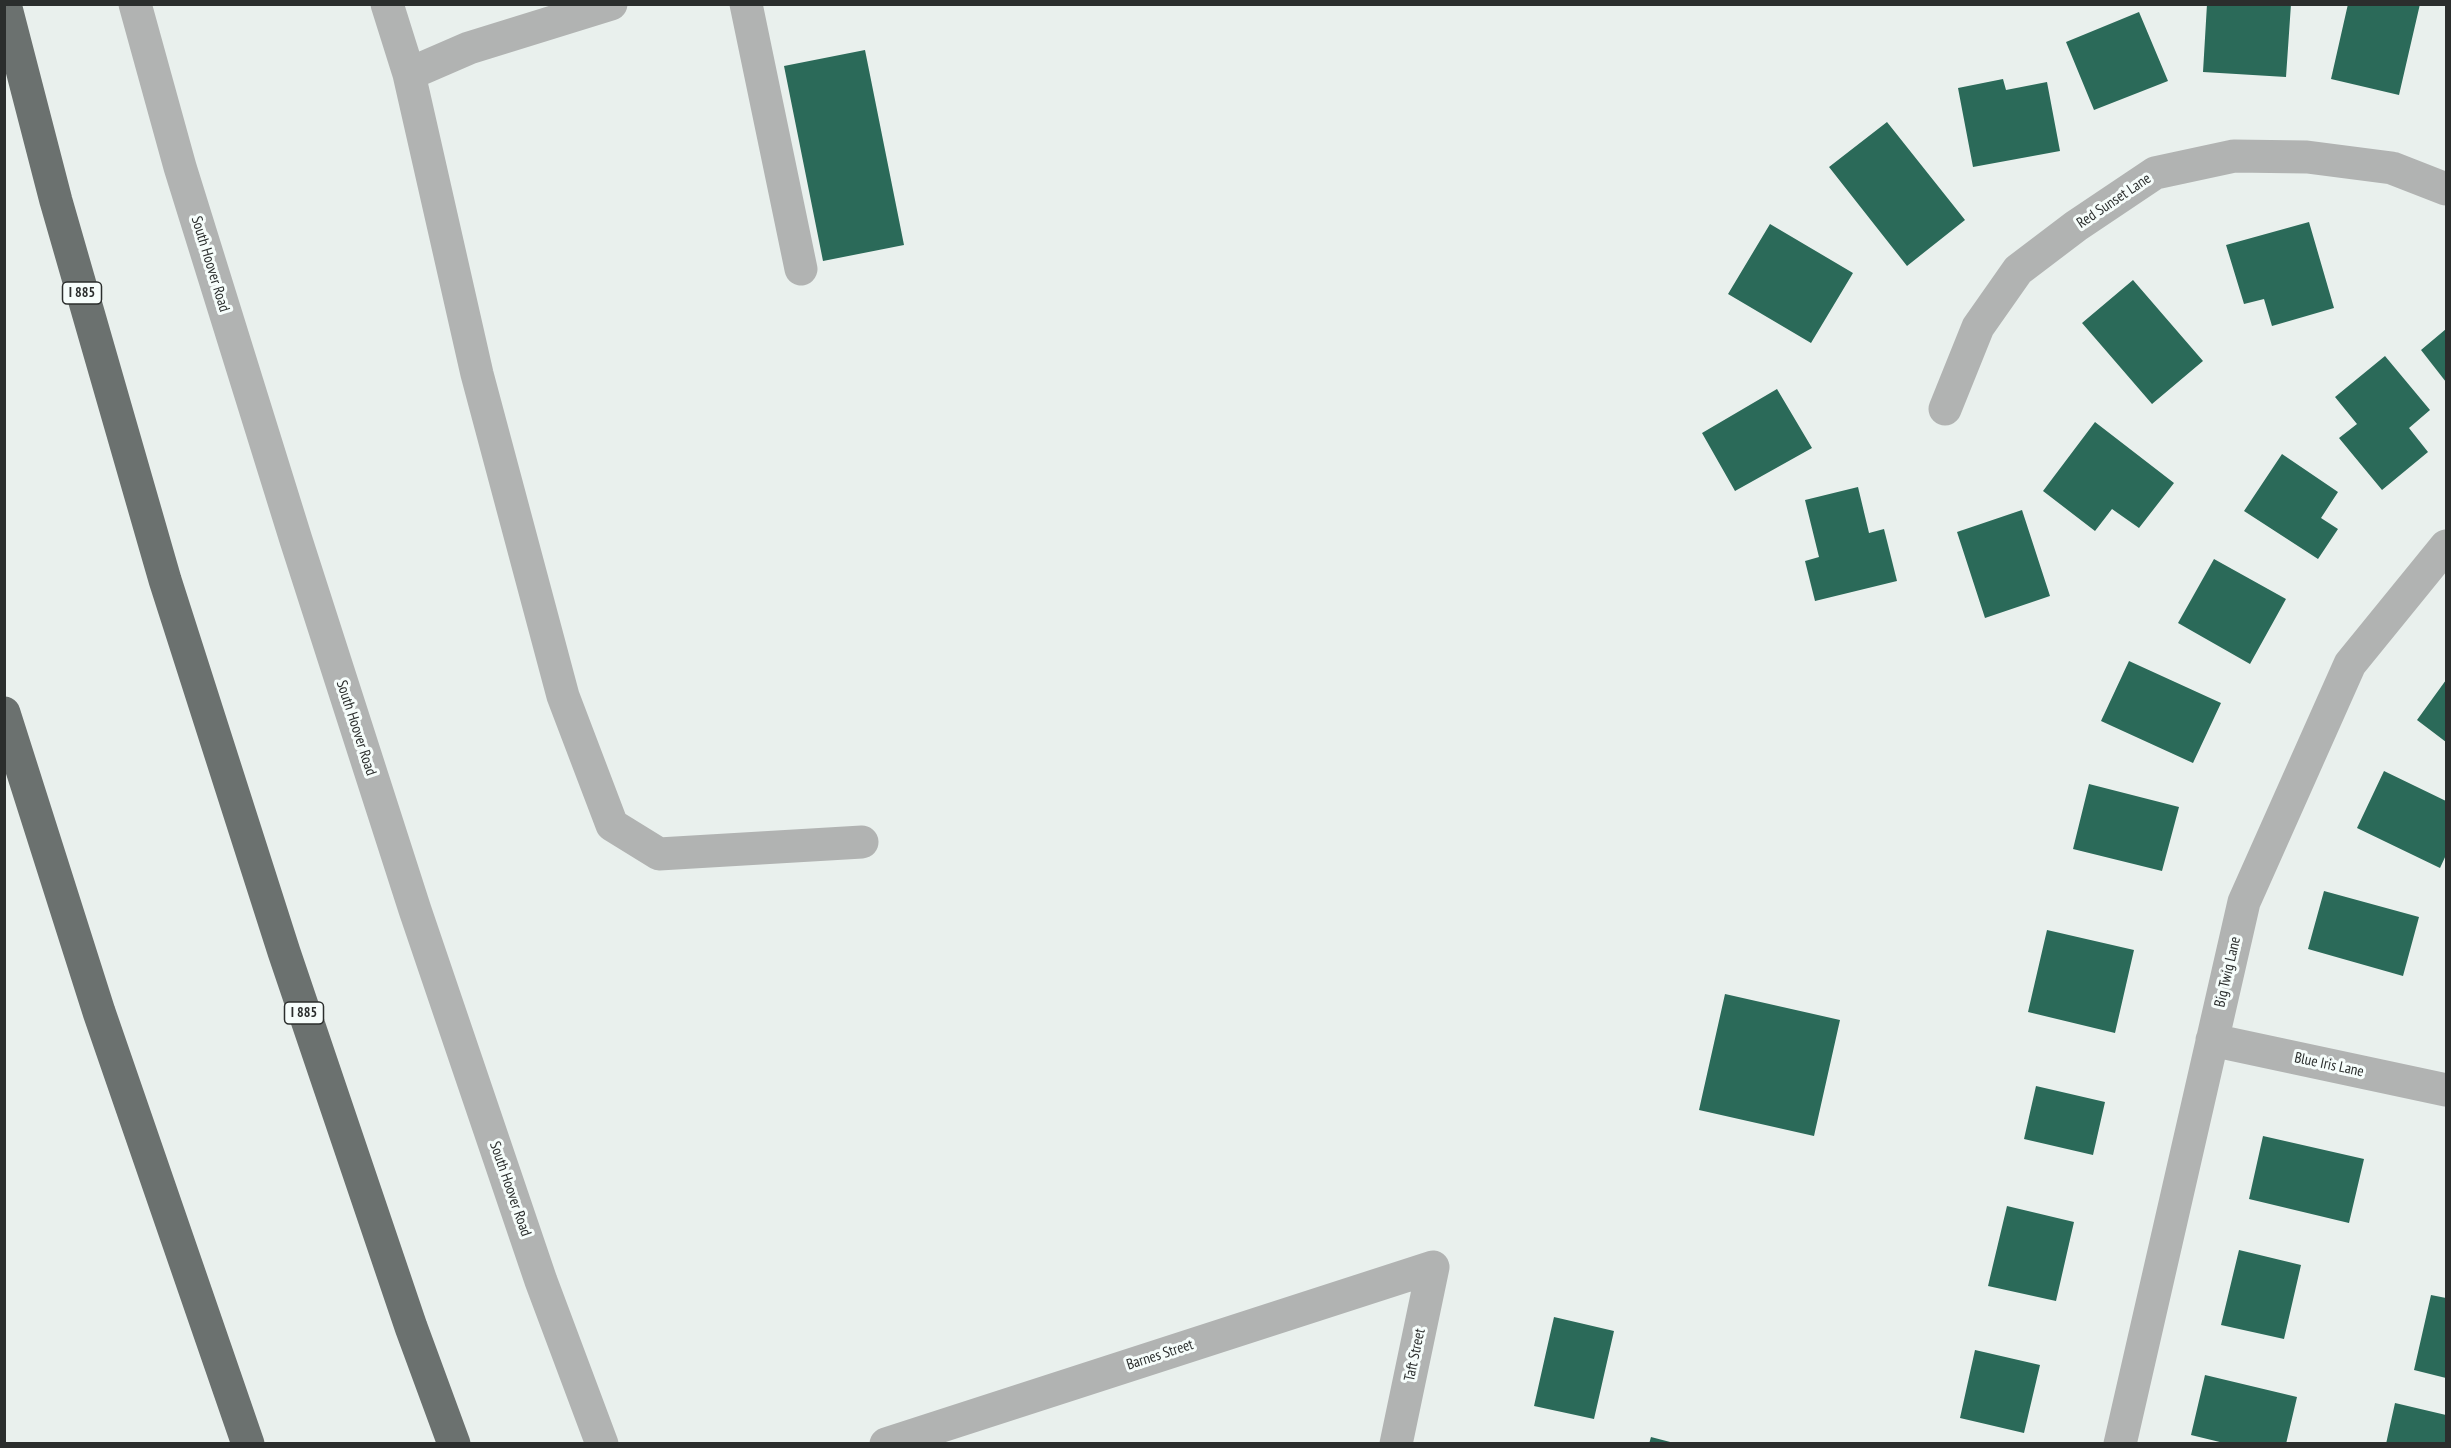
<!DOCTYPE html>
<style>
body{margin:0}
#map{position:relative;width:2451px;height:1448px;overflow:hidden;background:#e9f0ed;font-family:"PT Sans Narrow",sans-serif}
canvas{display:block}
.frame{position:absolute;inset:0;border:6px solid #2b2e2d;pointer-events:none}
</style>
<div id="map">
<canvas width="2451" height="1448"></canvas>
<div class="frame"></div>
</div>
<script>
const c = document.querySelector('canvas').getContext('2d');
c.lineJoin = 'round';
function fill(path, color) {
  c.fillStyle = color;
  c.fill(path, 'evenodd');
}
function shape(rows) {
  const path = new Path2D();
  for (const r of rows) {
    path.moveTo(r[0], r[1]);
    for (let i = 2; i < r.length; i += 2) path.lineTo(r[i], r[i + 1]);
  }
  return path;
}
function strokePath(path, color, width, dash) {
  c.strokeStyle = color;
  c.lineWidth = width;
  c.lineCap = dash ? 'butt' : 'round';
  c.setLineDash(dash || []);
  c.stroke(path);
}
function label(font, color, halo, rows, align = 'center') {
  c.font = font + ' "PT Sans Narrow",sans-serif';
  c.lineWidth = 6;
  c.setLineDash([]);
  c.textBaseline = 'middle';
  c.strokeStyle = halo;
  c.fillStyle = color;
  for (const [text, x, y, turn = 0] of rows) {
    c.save();
    c.translate(x, y);
    c.rotate((+turn || 0) * Math.PI / 180);
    c.textAlign = isNaN(turn) ? turn : align;
    if (halo) c.strokeText(text, 0, 0);
    c.fillText(text, 0, 0);
    c.restore();
  }
}
fill(shape([
 [2207,4,2291,4,2286,77,2203,72],
 [2348,4,2420,4,2399,95,2331,79],
 [2139,12,2168,81,2094,110,2066,42],
 [865,50,904,245,823,261,784,66],
 [2003,79,2006,90,2047,82,2060,151,1973,167,1958,88],
 [1887,122,1965,220,1907,266,1829,167],
 [2309,222,2334,308,2272,326,2264,299,2244,304,2226,245],
 [1770,224,1853,273,1811,343,1728,294],
 [2133,280,2203,361,2152,404,2082,323],
 [2446,329,2446,382,2421,350],
 [2385,356,2430,410,2409,428,2428,452,2382,490,2339,438,2357,424,2335,397],
 [1777,389,1812,448,1735,491,1702,433],
 [2095,422,2174,483,2139,528,2112,509,2095,531,2043,491],
 [2282,454,2338,492,2321,518,2338,529,2318,559,2244,511],
 [1858,487,1869,533,1884,529,1897,581,1815,601,1805,561,1819,557,1805,500],
 [2022,510,2050,596,1985,618,1957,532],
 [2214,559,2286,599,2250,664,2178,623],
 [2129,661,2221,703,2193,763,2101,721],
 [2446,680,2446,742,2417,720],
 [2384,771,2446,801,2446,855,2440,868,2357,828],
 [2089,784,2179,807,2162,871,2073,849],
 [2324,891,2419,917,2403,976,2308,949],
 [2047,930,2134,950,2115,1033,2028,1012],
 [1725,994,1840,1020,1814,1136,1699,1110],
 [2036,1086,2105,1102,2093,1155,2024,1139],
 [2263,1136,2364,1159,2349,1223,2249,1199],
 [2007,1206,2074,1222,2056,1301,1988,1286],
 [2239,1250,2301,1265,2284,1339,2221,1325],
 [2431,1295,2446,1298,2446,1378,2414,1370],
 [1554,1317,1614,1331,1594,1419,1534,1406],
 [1975,1350,2040,1365,2024,1433,1960,1418],
 [2205,1375,2297,1397,2286,1444,2228,1444,2191,1435],
 [2395,1403,2446,1415,2446,1444,2386,1444],
 [1651,1437,1674,1443,1674,1444,1649,1444]
]), '#2b6a59');
strokePath(shape([
 [135,4,180,167,296,540,415,910,541,1281,602,1444],
 [387,4,409,74,477,374,563,696,612,825,659,854,862,842],
 [746,4,801,269],
 [409,74,469,48,611,4],
 [1945,409,1978,327,2018,270,2076,226,2155,173,2234,156,2307,157,2392,168,2446,189],
 [2212,1040,2446,1090],
 [886,1444,1433,1267,1396,1444],
 [2120,1444,2244,902,2350,664,2446,546]
]), '#b1b3b2', 33);
strokePath(shape([
 [5,4,56,201,165,580,284,952,411,1327,454,1444],
 [4,713,99,1012,248,1444]
]), '#6b716f', 33);
for (const [x, y, w] of [
 [82,293,39],
 [304,1013,39]
]) {
  const box = new Path2D();
  box.roundRect(x - w / 2, y - 11, w, 22, 4.5);
  c.fillStyle = '#f6fdfb';
  c.fill(box);
  strokePath(box, '#2b2e2d', 1.5);
}
label('bold 14px', '#2b2e2d', null, [
 ["I 885",82,293],
 ["I 885",304,1013]
]);
label('15px', '#2b2e2d', '#f6fdfb', [
 ["Red Sunset Lane",2114,201,-34],
 ["South Hoover Road",210,264,73],
 ["South Hoover Road",356,728,72],
 ["Big Twig Lane",2228,972,-77],
 ["Blue Iris Lane",2329,1065,12],
 ["South Hoover Road",510,1189,71],
 ["Barnes Street",1160,1355,-18],
 ["Taft Street",1415,1355,-78]
]);
</script>
